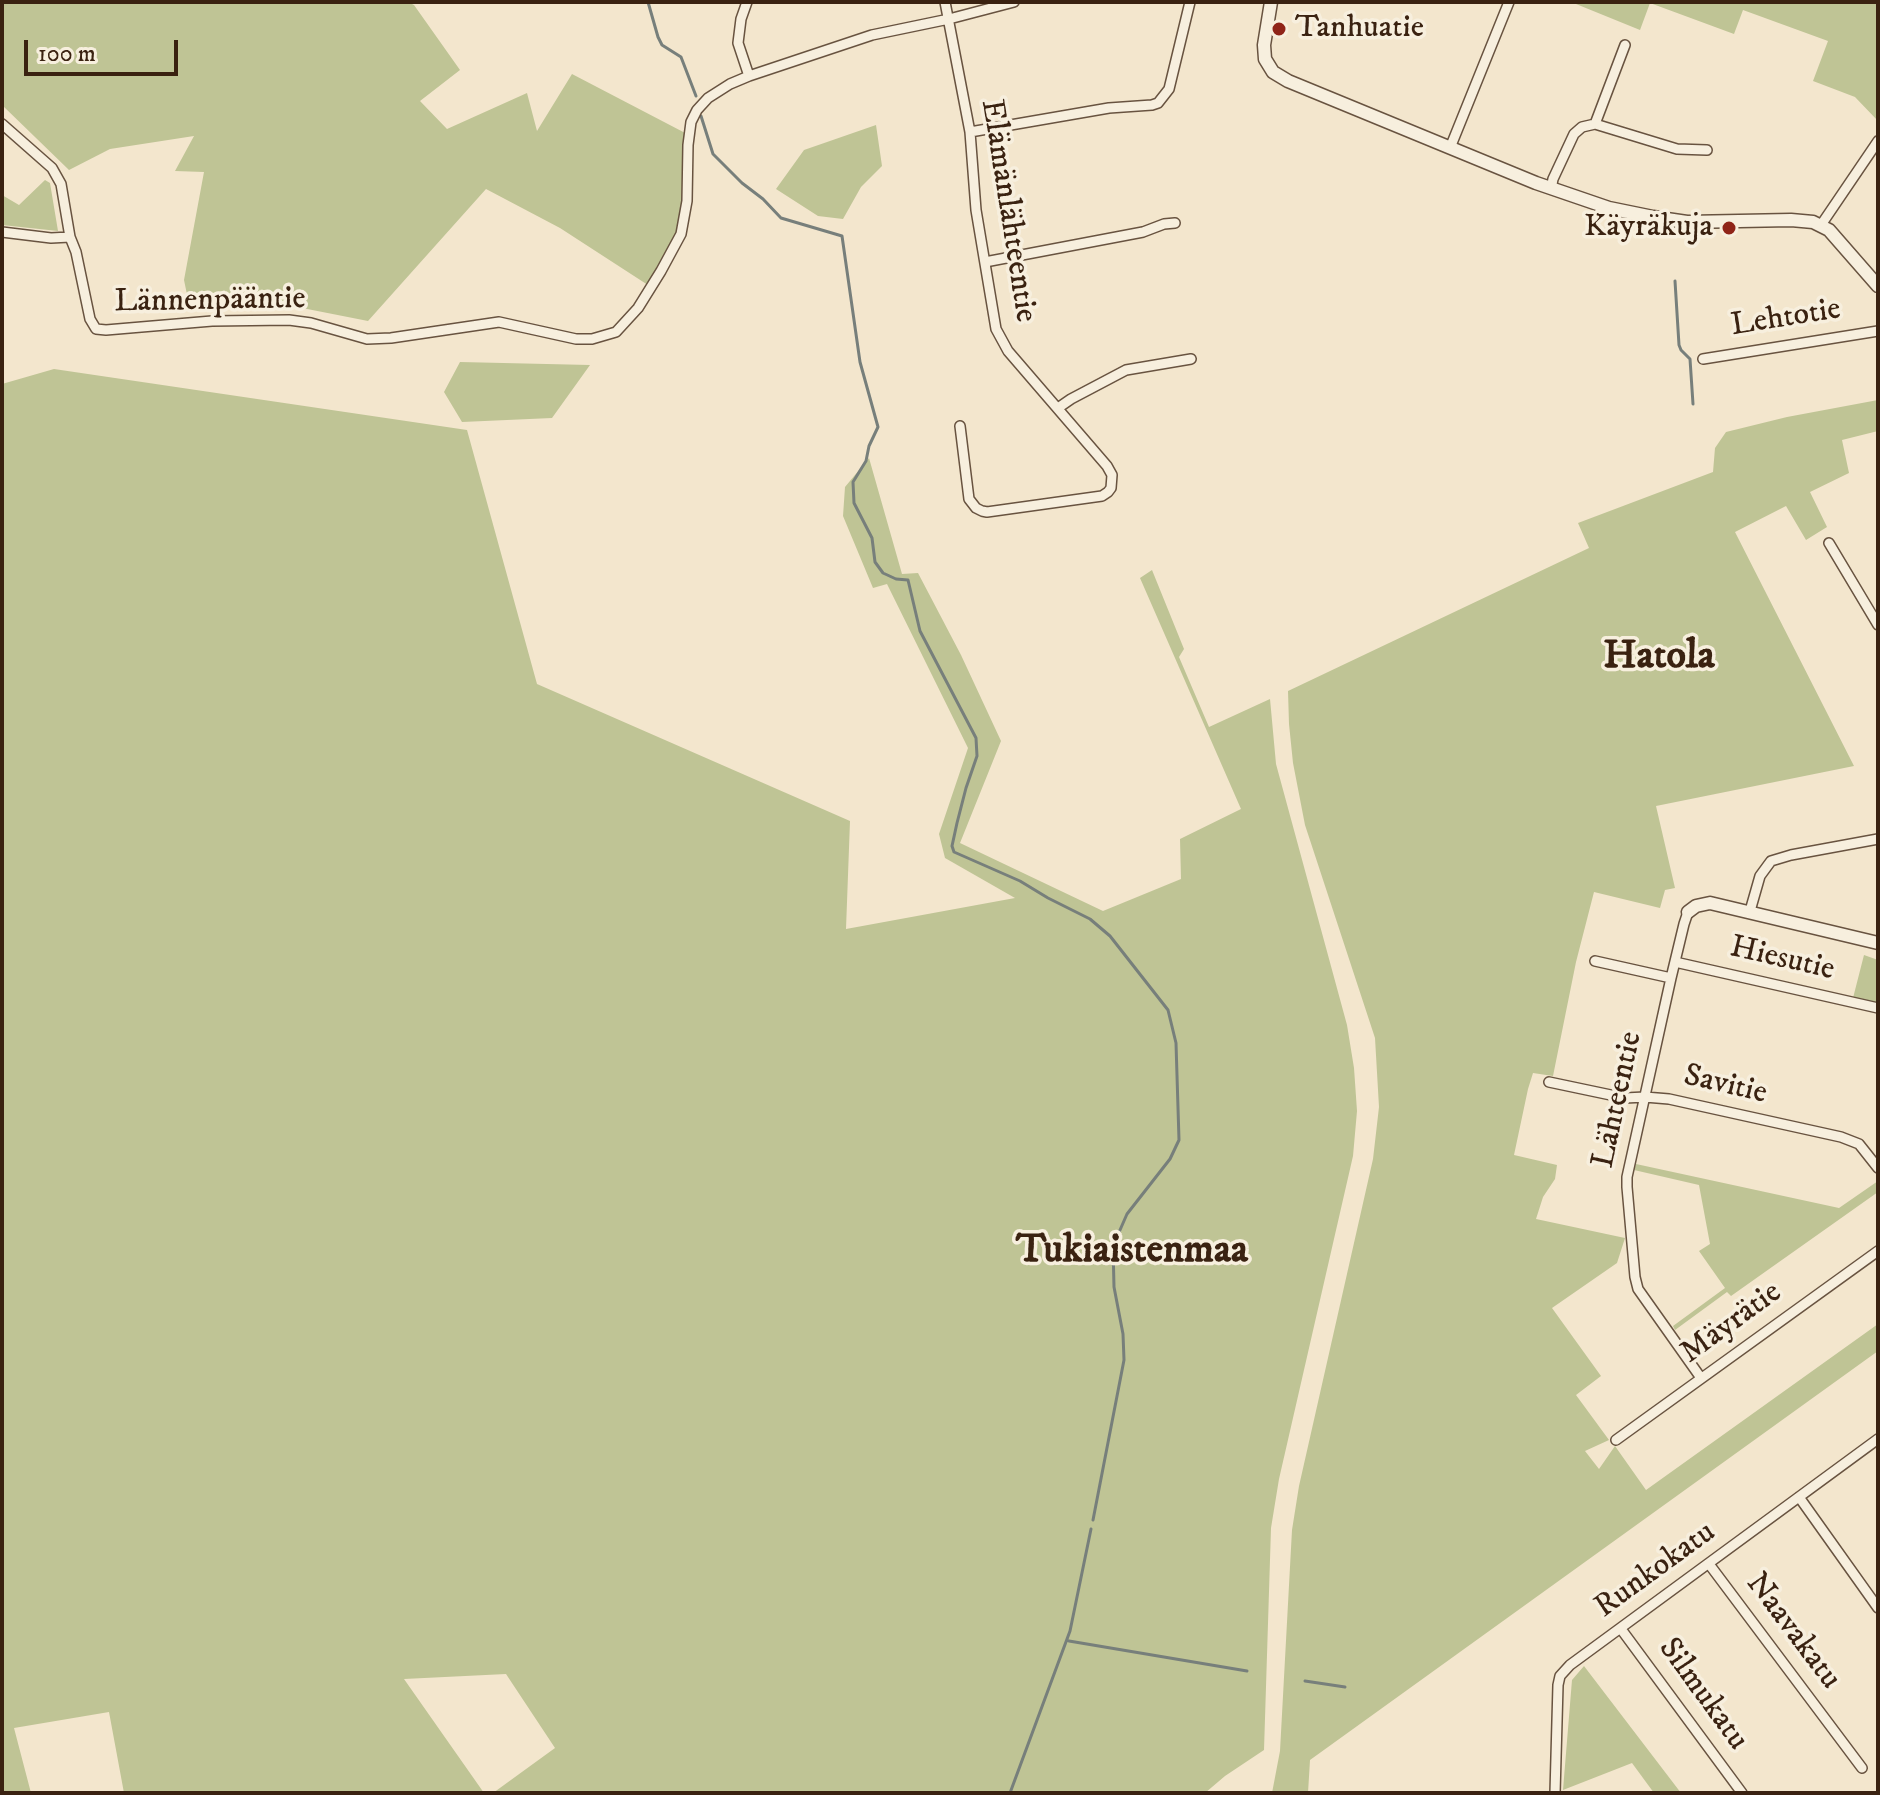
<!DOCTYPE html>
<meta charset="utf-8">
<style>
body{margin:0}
#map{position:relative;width:1880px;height:1795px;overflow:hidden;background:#f3e6cd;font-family:"IM FELL DW Pica",serif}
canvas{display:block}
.frame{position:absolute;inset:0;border:4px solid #3a2211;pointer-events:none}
.scale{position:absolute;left:24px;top:40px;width:154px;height:36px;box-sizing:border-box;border:4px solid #3a2211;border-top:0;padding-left:10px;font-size:24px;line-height:28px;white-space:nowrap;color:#3a2211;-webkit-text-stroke:6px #f7efde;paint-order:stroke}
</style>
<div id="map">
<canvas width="1880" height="1795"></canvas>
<div class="frame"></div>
<div class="scale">100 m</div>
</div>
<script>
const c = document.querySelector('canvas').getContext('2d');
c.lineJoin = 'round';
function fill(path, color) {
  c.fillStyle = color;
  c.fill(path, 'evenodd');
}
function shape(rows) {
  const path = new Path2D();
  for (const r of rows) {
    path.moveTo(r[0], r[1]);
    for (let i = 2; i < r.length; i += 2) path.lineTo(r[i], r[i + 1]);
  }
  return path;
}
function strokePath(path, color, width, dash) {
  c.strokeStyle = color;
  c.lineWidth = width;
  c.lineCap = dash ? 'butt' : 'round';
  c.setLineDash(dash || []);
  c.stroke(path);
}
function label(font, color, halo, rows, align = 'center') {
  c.font = font + ' "IM FELL DW Pica",serif';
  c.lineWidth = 7;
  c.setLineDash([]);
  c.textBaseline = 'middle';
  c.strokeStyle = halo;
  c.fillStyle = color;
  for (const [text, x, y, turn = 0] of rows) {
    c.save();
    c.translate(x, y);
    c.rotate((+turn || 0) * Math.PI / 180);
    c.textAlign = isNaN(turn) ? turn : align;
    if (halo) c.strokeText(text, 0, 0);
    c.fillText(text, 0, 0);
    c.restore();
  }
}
fill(shape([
 [2,2,408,2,414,5,460,70,420,101,447,129,527,93,537,131,572,74,689,135,681,234,651,287,560,228,486,189,368,321,287,305,190,309,184,280,204,172,175,171,194,136,110,149,69,170,2,105],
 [1577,2,1878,2,1878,121,1855,97,1813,81,1828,41,1743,10,1734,34,1650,3,1640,30,1576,4],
 [876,125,882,166,861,187,843,219,818,216,776,189,804,150],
 [45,180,50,183,58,231,2,225,2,195,19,205],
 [460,362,590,365,552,418,462,422,444,392],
 [54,369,467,430,537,684,850,821,846,929,1015,898,945,858,939,834,968,748,887,584,873,588,843,516,845,487,869,458,902,574,918,573,961,655,1001,741,960,843,1103,911,1181,879,1180,839,1241,809,1140,578,1152,570,1184,649,1179,657,1209,727,1270,699,1276,764,1347,1025,1354,1068,1357,1111,1353,1156,1279,1479,1271,1528,1264,1750,1225,1776,1205,1793,493,1793,555,1748,506,1674,404,1679,484,1793,124,1793,109,1712,14,1728,31,1793,2,1793,2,384],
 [1878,400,1878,431,1842,440,1849,473,1810,492,1827,527,1806,540,1786,506,1735,532,1854,766,1656,806,1675,888,1665,890,1660,908,1594,892,1576,962,1553,1076,1533,1073,1528,1089,1514,1155,1557,1165,1555,1179,1543,1197,1536,1219,1625,1238,1617,1263,1552,1308,1601,1376,1576,1395,1609,1440,1585,1451,1599,1469,1615,1446,1646,1490,1878,1324,1878,1351,1310,1760,1308,1793,1272,1793,1280,1751,1292,1530,1299,1486,1373,1159,1379,1107,1375,1038,1305,825,1293,763,1289,724,1288,691,1589,548,1578,523,1713,472,1715,448,1726,432,1787,417],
 [1864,955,1878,960,1878,1005,1853,998],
 [1636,1164,1839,1208,1878,1181,1878,1192,1731,1296,1727,1292,1675,1330,1673,1326,1725,1288,1699,1251,1710,1244,1699,1185,1634,1170],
 [1584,1666,1681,1793,1654,1793,1632,1763,1563,1790,1572,1680]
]), '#bfc495');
strokePath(shape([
 [648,2,658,37,662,45,681,57,696,96],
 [701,116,713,154,742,183,763,199,781,218,842,236,860,362,878,427,869,446,866,461,853,482,854,503,872,538,875,562,883,573,896,579,908,580,920,631,976,738,977,756,966,788,957,823,952,846,954,852,1020,881,1048,898,1090,919,1110,936,1168,1010,1176,1043,1179,1140,1170,1159,1127,1214,1113,1246,1114,1287,1123,1334,1124,1360,1093,1520],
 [1675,281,1679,345,1681,350,1690,359,1693,404],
 [1069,1641,1247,1671],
 [1305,1681,1345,1687],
 [1010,1793,1070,1631,1091,1529]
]), '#777f7b', 3);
const minor = shape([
 [747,2,741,19,738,43,749,76],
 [945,2,970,132,976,210,996,329,1008,351,1107,466,1112,475,1111,488,1108,492,1102,496,987,512,982,511,976,508,969,499,960,426],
 [2,124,52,168,61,184,70,237,76,252,90,319,96,329,106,330,212,321,289,320,311,323,367,339,391,338,499,322,576,339,592,339,616,332,638,308,661,271,681,234,687,201,688,145,691,122,697,110,708,98,730,84,749,76,872,35,949,19,1014,2],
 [1595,124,1677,149,1707,150],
 [970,132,1109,108,1152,105,1158,103,1169,89,1190,2],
 [1450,148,1509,2],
 [1551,189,1553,179,1574,134,1582,127,1595,124,1625,45],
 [1821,225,1878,141],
 [2,232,51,238,70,237],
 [985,262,1143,232,1164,224,1175,223],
 [1703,359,1878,331],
 [1058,408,1071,399,1126,370,1191,359],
 [1829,543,1878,625],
 [1750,911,1760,876,1771,861,1791,855,1878,839],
 [1688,912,1684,924,1671,978,1627,1177,1627,1187,1635,1277,1638,1289,1701,1378],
 [1595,961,1671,978],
 [1675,962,1878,1008],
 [1549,1082,1625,1098,1645,1097,1669,1099,1841,1137,1859,1144,1878,1168],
 [1616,1440,1878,1251],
 [1799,1497,1878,1608],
 [1709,1564,1862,1768],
 [1621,1629,1742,1793],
 [1555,1793,1558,1685,1560,1676,1570,1665,1878,1439]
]);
const tertiary = shape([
 [1271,2,1264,45,1265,59,1273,72,1288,81,1536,183,1609,208,1653,217,1687,222,1791,220,1813,222,1829,230,1878,286],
 [1688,912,1696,906,1710,903,1878,943]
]);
strokePath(minor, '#685340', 12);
strokePath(tertiary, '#685340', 15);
strokePath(minor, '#f7efde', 9);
strokePath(tertiary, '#f7efde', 12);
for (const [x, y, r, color] of [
 [1279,29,8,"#8f2418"],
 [1729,228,8,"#8f2418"]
]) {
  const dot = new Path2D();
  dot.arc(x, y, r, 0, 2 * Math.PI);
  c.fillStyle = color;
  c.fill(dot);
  strokePath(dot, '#f7efde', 3);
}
label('32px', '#3a2211', '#f7efde', [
 ["Tanhuatie",1295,29],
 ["Käyräkuja",1713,228,"right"]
], 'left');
label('32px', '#3a2211', '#f7efde', [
 ["Elämänlähteentie",1007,211,81],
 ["Lännenpääntie",210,302,-1],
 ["Lehtotie",1786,319,-9],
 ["Hiesutie",1782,960,13],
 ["Savitie",1725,1086,13],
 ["Lähteentie",1619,1100,-78],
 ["Mäyrätie",1732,1324,-36],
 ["Runkokatu",1656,1571,-36],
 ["Naavakatu",1792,1632,53],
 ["Silmukatu",1702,1695,54]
]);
label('bold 40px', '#3a2211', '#f7efde', [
 ["Hatola",1659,659],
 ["Tukiaistenmaa",1132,1253]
]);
</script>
